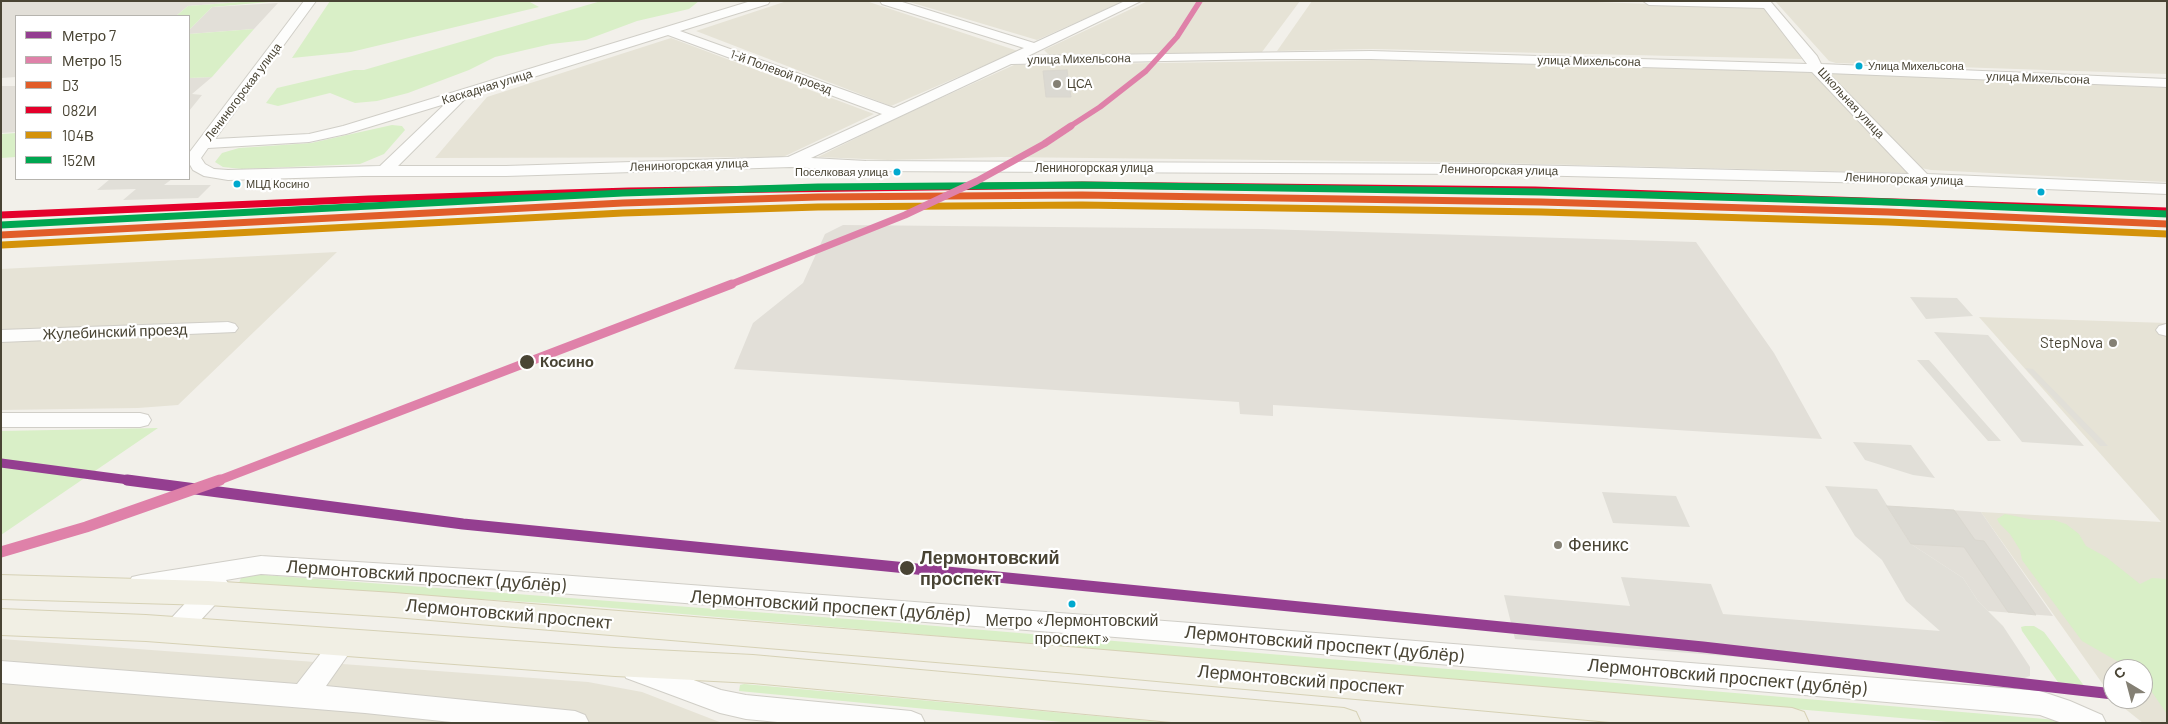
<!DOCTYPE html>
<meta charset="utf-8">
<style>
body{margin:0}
#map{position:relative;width:2168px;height:724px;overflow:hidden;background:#f2f0ea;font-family:Barlow,sans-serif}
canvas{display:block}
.frame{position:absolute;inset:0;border:2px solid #494434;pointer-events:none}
.legend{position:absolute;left:15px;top:15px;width:175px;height:165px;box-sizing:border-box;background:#fff;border:1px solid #b6b4ae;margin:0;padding:6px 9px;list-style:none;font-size:15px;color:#494434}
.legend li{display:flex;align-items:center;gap:10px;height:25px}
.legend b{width:25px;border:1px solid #b6b4ae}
.north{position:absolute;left:2103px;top:659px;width:50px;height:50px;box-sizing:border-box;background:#fff;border:1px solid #b6b4ae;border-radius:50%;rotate:323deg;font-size:14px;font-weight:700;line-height:20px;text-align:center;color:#494434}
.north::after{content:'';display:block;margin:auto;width:18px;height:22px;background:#848074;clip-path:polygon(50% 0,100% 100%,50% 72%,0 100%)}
</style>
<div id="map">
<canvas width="2168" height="724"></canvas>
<div class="frame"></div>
<ul class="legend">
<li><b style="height:6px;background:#943e90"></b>Метро 7</li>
<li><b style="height:6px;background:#df81a9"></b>Метро 15</li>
<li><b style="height:6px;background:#e15d29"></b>D3</li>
<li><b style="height:6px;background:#e4002b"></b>082И</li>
<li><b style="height:6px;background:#d4920a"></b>104В</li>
<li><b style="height:6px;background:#00a651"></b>152М</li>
</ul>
<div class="north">С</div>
</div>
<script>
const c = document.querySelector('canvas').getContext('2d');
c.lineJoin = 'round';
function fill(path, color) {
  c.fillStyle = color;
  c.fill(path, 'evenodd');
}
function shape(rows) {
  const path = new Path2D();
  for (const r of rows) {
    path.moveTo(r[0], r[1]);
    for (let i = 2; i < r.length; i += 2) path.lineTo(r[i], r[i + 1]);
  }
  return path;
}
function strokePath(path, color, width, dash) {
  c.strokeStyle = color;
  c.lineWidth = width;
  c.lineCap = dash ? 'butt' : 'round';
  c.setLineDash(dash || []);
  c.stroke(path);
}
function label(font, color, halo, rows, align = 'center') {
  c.font = font + ' Barlow,sans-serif';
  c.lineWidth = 4.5;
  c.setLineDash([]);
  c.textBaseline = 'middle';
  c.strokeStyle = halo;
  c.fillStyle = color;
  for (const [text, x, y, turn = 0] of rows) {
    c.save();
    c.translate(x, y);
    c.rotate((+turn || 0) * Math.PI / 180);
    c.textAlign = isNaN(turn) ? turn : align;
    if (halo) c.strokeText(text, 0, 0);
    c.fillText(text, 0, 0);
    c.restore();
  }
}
fill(shape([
 [787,1,866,1,1018,51,891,106,696,31],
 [906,1,1124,1,1037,40],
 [1148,1,1300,1,1262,52,1049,55,1044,50],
 [1312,1,1568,1,1764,8,1802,59,1373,49,1277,51],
 [1775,1,2167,1,2167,74,1836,63,1829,61],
 [671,38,874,114,783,157,435,158,487,97],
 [1373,60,1812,72,1815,73,1907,173,1453,162,1001,157,888,160,818,157,897,118,1014,65],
 [1828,72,2167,88,2167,182,1931,170,1921,168,1913,164],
 [337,252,178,405,138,408,1,410,1,269],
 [1979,317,2167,323,2167,723,2143,723,2114,700,1981,512,2161,522],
 [2113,669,2143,669,2143,699,2113,699],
 [1,639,588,682,642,692,722,723,1,723]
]), '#e6e3d6');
fill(shape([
 [1,1,254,1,188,6,176,16,16,16,16,77,1,78],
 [278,3,254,29,189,34,189,30,212,7],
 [212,77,192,94,202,95,189,111,189,78],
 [1,86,16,86,16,132,1,133],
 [843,225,1262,229,1696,242,1774,353,1822,439,1273,405,1273,416,1240,414,1239,402,734,369,753,323,803,283,825,234],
 [1887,506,1981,512,2053,616,1988,611,1978,601,1963,578,1911,544]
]), '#e2dfd8');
fill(shape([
 [254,1,280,1,212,7,189,30,189,16,176,16,188,6],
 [330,1,528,1,539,7,351,52,292,58],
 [601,1,699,1,689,9,637,21,586,40,551,44,495,57,469,70,408,93,377,101,355,103,330,93,278,106,266,103,277,88,354,70,364,70],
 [254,29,212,77,189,78,189,34],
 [392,125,402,126,405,130,384,154,360,164,242,169,223,167,215,162,222,153,239,148,311,143],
 [16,133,16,157,1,158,1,134],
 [158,428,1,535,1,431],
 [2005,514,2034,520,2054,520,2066,524,2079,534,2086,546,2106,557,2140,584,2152,578,2167,579,2167,714,2143,679,2143,669,2131,669,2082,641,2022,560,2020,550,2010,534,1999,523,1997,519],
 [251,574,888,622,2057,720,2067,723,1959,723,577,605,244,585,239,583,241,578],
 [2025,626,2034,626,2044,632,2085,687,2085,691,2073,692,2060,685,2022,631,2021,627],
 [744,684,997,707,1172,723,1072,723,739,691,740,685]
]), '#d9efc7');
fill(shape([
 [110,179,172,179,164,185,211,185,198,198,123,200,136,189,97,190],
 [1910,297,1957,298,1973,316,1926,319],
 [1934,332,1988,335,2084,446,2022,442],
 [1917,360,1929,360,2001,441,1988,441],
 [2025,368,2033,369,2108,446,2100,446],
 [1853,442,1911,445,1935,478,1913,475,1865,460],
 [1825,486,1877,489,1911,544,1963,578,1978,601,2003,626,2030,667,2030,676,2019,680,1887,669,1866,663,1826,660,1813,663,1515,639,1504,595,1630,606,1621,577,1711,584,1723,614,1940,631,1906,601,1882,560,1855,536],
 [1602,492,1676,496,1690,527,1613,523]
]), '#e1dfd8');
const building = shape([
 [1067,70,1071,97,1046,97,1043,71,1067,70],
 [1887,506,1954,510,1975,540,1984,541,2036,615,2008,612,1964,547,1911,544,1887,506]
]);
fill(building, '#dbd9d2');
strokePath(building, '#dad7cf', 1);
const minor = shape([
 [304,1,316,1,215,139,309,134,343,126,751,1,770,1,768,4,680,31,894,108,1024,48,882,4,880,1,899,1,1034,43,1125,1,1141,1,1028,56,1371,51,1807,64,1764,8,1649,5,1643,1,1770,1,1817,56,1821,64,2167,79,2167,87,1828,73,1927,174,2167,184,2167,194,1923,184,1478,174,866,171,791,167,506,176,363,176,228,180,204,176,193,170,189,163,189,153,304,1],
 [668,35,882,114,788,157,506,166,398,166,466,98,668,35],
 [1267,59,1371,59,1812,72,1909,174,1478,164,866,161,811,158,1011,64,1267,59],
 [445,104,380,166,228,170,214,169,205,164,201,158,208,148,309,142,346,134,445,104],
 [228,322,235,324,238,328,235,332,1,342,1,330,228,322],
 [2166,324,2167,336,2159,334,2156,330,2159,326,2166,324],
 [1,413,140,413,148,415,151,420,148,425,140,427,1,427,1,413],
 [261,556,533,573,1191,623,2040,691,2070,701,2102,715,2106,723,2062,723,2040,715,1191,643,533,591,261,574,226,580,230,586,226,593,184,638,175,641,166,638,162,631,166,624,204,583,141,593,132,591,128,584,132,577,141,575,261,556],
 [344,632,353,635,357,642,326,686,575,711,585,715,589,723,461,723,365,713,1,683,1,661,297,684,335,635,344,632],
 [636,659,721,690,746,695,911,711,921,715,925,723,788,723,746,719,720,713,626,678,623,670,626,662,636,659]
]);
const major = shape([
 [1,575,208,581,394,593,1068,647,1792,708,1804,712,1809,723,1621,723,1068,673,394,617,208,605,1,599,1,575],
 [1,609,146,615,615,648,753,655,1344,708,1356,712,1361,723,1182,723,753,683,615,676,146,641,1,635,1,609]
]);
strokePath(minor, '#d0cec7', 2);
strokePath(major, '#d6d1b5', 2);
fill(minor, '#fdfdfc');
fill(major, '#f1efe4');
strokePath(shape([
 [1,235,623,203,818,197,1082,195,1541,202,1888,212,2167,224]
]), '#e15d29', 7);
strokePath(shape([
 [1,215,369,199,629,191,1083,185,1535,190,2167,211]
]), '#e4002b', 7);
strokePath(shape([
 [2,245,623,213,818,207,1082,205,1541,212,1888,222,2167,234]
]), '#d4920a', 7);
strokePath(shape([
 [1,225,623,193,818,187,1082,185,1541,192,1888,202,2167,214]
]), '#00a651', 7);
strokePath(shape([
 [1,463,137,481]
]), '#943e90', 9);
strokePath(shape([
 [127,480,463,524,1703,647,2113,694]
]), '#943e90', 11);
strokePath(shape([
 [1069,127,1100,107,1146,71,1177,37,1200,1]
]), '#df81a9', 5.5);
strokePath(shape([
 [729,285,905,215,977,181,1044,144,1071,126]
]), '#df81a9', 7);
strokePath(shape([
 [217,481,732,284]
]), '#df81a9', 9);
strokePath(shape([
 [1,552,86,527,220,480]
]), '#df81a9', 11);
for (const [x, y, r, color] of [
 [1859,66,4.5,"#00a9ce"],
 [1057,84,5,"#848074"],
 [897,172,4.5,"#00a9ce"],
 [237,184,4.5,"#00a9ce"],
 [2041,192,4.5,"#00a9ce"],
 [2113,343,5,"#848074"],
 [527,362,8,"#494434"],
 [1558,545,5,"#848074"],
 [907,568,8,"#494434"],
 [1072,604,4.5,"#00a9ce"]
]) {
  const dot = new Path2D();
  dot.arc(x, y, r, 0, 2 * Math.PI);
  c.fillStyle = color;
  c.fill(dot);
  strokePath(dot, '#fff', 2);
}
label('11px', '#494434', '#fff', [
 ["Улица Михельсона",1868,66],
 ["Поселковая улица",888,172,"right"],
 ["МЦД Косино",246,184]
], 'left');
label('12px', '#494434', '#fff', [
 ["улица Михельсона",1079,59,-1],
 ["улица Михельсона",1589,61,1],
 ["1-й Полевой проезд",781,72,20],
 ["улица Михельсона",2038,78,2],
 ["Каскадная улица",487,87,-17],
 ["Лениногорская улица",243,92,-53],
 ["Школьная улица",1851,103,47],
 ["Лениногорская улица",689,165,-2],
 ["Лениногорская улица",1094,168],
 ["Лениногорская улица",1499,170,1],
 ["Лениногорская улица",1904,179,2]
]);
label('12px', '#494434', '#fff', [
 ["ЦСА",1067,84]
], 'left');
label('15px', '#494434', '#fff', [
 ["Жулебинский проезд",115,332,-2]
]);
label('15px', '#494434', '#fff', [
 ["StepNova",2103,343]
], 'right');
label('bold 15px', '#494434', '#fff', [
 ["Косино",540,362]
], 'left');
label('16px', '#494434', '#fff', [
 ["Метро «Лермонтовский",1072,621],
 ["проспект»",1072,639]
]);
label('18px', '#494434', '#fff', [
 ["Феникс",1568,545]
], 'left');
label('bold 18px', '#494434', '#fff', [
 ["Лермонтовский",920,558],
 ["проспект",920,579]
], 'left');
label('18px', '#494434', '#fff', [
 ["Лермонтовский проспект (дублёр)",426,576,4],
 ["Лермонтовский проспект (дублёр)",830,606,4],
 ["Лермонтовский проспект",509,614,5],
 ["Лермонтовский проспект (дублёр)",1324,644,5],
 ["Лермонтовский проспект (дублёр)",1727,677,5],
 ["Лермонтовский проспект",1301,680,5]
]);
</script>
